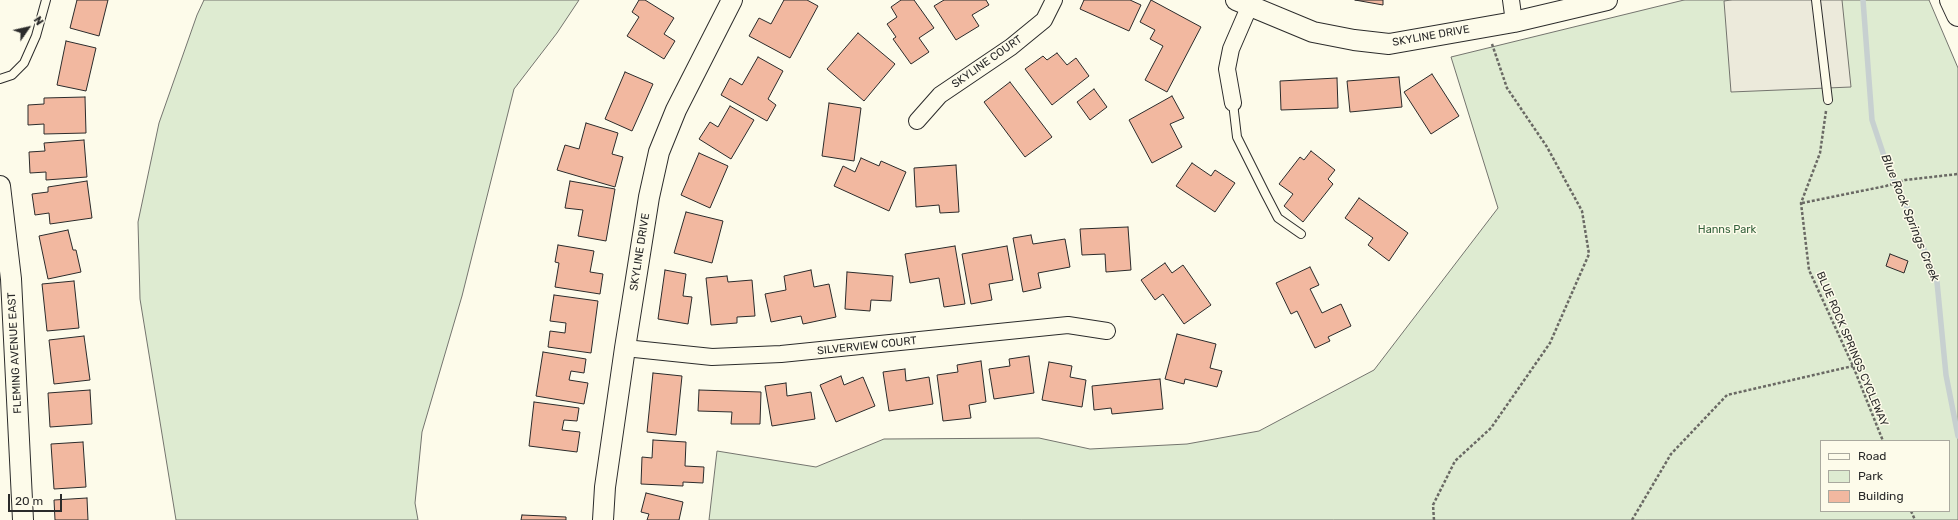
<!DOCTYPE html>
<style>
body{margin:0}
#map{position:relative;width:1958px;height:520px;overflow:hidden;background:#fdfbea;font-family:Rubik,sans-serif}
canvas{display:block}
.legend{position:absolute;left:1820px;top:440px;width:130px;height:72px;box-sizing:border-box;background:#fdfbea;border:1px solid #a9a89e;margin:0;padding:5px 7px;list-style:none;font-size:12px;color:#2b2b2b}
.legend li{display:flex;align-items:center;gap:8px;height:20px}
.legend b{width:20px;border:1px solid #a9a89e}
.north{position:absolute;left:8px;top:8px;width:40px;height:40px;-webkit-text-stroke:3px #fdfbea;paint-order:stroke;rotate:56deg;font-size:11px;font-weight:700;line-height:16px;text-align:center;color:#2b2b2b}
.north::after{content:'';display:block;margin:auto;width:14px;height:18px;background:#2b2b2b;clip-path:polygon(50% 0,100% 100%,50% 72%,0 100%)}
.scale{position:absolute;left:8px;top:494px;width:54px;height:18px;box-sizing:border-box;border:2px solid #2b2b2b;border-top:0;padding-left:5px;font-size:12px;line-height:14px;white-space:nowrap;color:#2b2b2b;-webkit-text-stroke:3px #fdfbea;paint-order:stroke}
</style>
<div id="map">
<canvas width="1958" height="520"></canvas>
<ul class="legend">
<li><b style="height:5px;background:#fdfbea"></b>Road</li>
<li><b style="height:11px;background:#deebd1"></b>Park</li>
<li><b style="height:11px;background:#f2b8a0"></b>Building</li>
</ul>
<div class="north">N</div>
<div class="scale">20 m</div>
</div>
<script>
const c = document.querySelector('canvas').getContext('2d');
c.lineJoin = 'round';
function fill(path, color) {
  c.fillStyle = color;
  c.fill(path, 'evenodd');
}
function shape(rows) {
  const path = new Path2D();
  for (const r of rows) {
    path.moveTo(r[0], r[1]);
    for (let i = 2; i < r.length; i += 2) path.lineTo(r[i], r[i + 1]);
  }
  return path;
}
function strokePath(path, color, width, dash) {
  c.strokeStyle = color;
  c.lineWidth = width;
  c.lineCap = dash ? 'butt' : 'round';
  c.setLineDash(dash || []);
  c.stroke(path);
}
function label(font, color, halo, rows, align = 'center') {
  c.font = font + ' Rubik,sans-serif';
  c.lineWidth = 3;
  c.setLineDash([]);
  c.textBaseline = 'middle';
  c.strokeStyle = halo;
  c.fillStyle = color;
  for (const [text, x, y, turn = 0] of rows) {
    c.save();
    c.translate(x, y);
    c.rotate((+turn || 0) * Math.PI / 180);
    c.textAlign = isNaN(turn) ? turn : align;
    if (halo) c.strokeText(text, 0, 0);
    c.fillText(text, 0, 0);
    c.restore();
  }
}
const green = shape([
 [204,0,579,0,557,33,514,89,462,296,422,432,415,503,418,520,176,520,140,299,138,222,159,123,197,15,204,0],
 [1684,0,1929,0,1958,68,1958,520,709,520,717,451,816,467,884,439,1039,438,1090,449,1187,444,1259,431,1374,370,1498,208,1451,57,1684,0],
 [1821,441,1949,441,1949,511,1821,511,1821,441]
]);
fill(green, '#deebd1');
strokePath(green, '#74746e', 1);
const parking = shape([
 [1731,0,1842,0,1851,87,1731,92,1724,1,1731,0]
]);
fill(parking, '#eceadb');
strokePath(parking, '#74746e', 1);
strokePath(shape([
 [1863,0,1872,120,1889,171,1908,209,1937,282,1946,375,1958,436]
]), '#c7d0d0', 5.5);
const building = shape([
 [77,0,108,0,99,36,70,28,77,0],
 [639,0,645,0,674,18,664,34,675,41,664,59,627,36,639,17,632,12,639,0],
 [784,0,807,0,818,6,790,58,749,36,759,18,771,24,784,0],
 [901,0,914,0,934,28,919,38,929,52,911,64,893,39,896,37,887,24,897,17,891,7,901,0],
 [944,0,986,0,989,5,972,15,979,26,956,40,934,6,944,0],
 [1084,0,1130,0,1141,5,1129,31,1080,9,1084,0],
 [1151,0,1201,27,1167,92,1145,80,1163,46,1150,39,1155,30,1140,22,1151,0],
 [1355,0,1383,0,1383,5,1355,0],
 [858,33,895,64,864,101,827,69,858,33],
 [66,41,96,48,86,91,57,85,66,41],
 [1057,53,1067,65,1076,58,1089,76,1052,105,1025,69,1043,56,1047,60,1057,53],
 [758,57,783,71,768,99,776,105,767,121,721,95,730,78,742,85,758,57],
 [625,72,653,84,632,131,605,119,625,72],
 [1432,74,1459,116,1431,134,1404,92,1432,74],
 [1399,77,1402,107,1350,112,1347,81,1399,77],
 [1337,78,1338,108,1281,110,1280,81,1337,78],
 [1010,82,1052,137,1025,157,984,102,1010,82],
 [1094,89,1107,107,1090,120,1077,102,1094,89],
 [1172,96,1184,118,1170,124,1182,147,1152,163,1129,120,1172,96],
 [85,97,86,133,44,134,44,124,28,125,28,105,44,104,44,98,85,97],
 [829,103,861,108,854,161,822,156,829,103],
 [730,106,754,120,731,159,699,139,710,122,718,127,730,106],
 [586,123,618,133,612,154,623,157,615,187,557,170,565,145,579,149,586,123],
 [84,140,87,177,46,180,46,172,30,173,29,152,45,151,44,143,84,140],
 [1311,151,1335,170,1328,179,1333,184,1303,222,1284,206,1293,194,1279,184,1300,157,1304,160,1311,151],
 [699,153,728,166,710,208,681,195,699,153],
 [861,158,879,166,881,161,906,172,889,211,834,186,843,166,855,172,861,158],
 [1192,163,1211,176,1215,170,1235,183,1215,212,1176,186,1192,163],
 [956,165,959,212,940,213,939,205,916,207,914,168,956,165],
 [87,181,92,218,50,224,49,213,35,215,32,194,48,192,48,187,87,181],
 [570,181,615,189,606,241,578,236,583,210,565,208,570,181],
 [1359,198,1408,233,1389,261,1368,245,1373,238,1345,218,1359,198],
 [686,212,723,221,712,263,674,253,686,212],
 [1128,227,1131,270,1106,272,1105,254,1082,255,1080,229,1128,227],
 [68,230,73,250,76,250,81,272,48,279,39,236,68,230],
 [1031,235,1033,244,1065,239,1070,267,1038,273,1041,288,1023,292,1013,238,1031,235],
 [558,245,594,251,590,272,603,274,600,294,555,287,559,263,555,262,558,245],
 [955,246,965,304,944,307,939,278,910,283,905,254,955,246],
 [1007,246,1013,280,989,284,992,300,971,304,962,254,1007,246],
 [1890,254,1908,261,1904,273,1886,266,1890,254],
 [1165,263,1172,273,1183,265,1211,305,1184,324,1163,294,1155,300,1141,280,1165,263],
 [1310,267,1319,285,1310,289,1322,313,1341,304,1351,326,1328,337,1330,341,1315,348,1297,311,1291,314,1276,283,1310,267],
 [665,270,686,274,683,296,692,297,688,324,658,319,665,270],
 [811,270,814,287,829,284,836,317,803,324,801,316,771,322,765,294,786,290,784,276,811,270],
 [847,272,893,276,891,301,871,300,870,311,845,309,847,272],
 [727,276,728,282,752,280,755,316,737,317,737,323,711,325,706,278,727,276],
 [74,281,79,328,47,331,42,284,74,281],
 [554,295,598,301,591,353,548,347,550,331,565,333,566,323,550,321,554,295],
 [1177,334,1216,344,1210,368,1222,371,1217,387,1185,379,1184,384,1165,379,1177,334],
 [84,336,90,380,54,384,49,340,84,336],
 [543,352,586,359,584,373,571,371,569,380,588,383,584,404,536,396,543,352],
 [1029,356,1034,393,994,399,989,369,1010,366,1009,359,1029,356],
 [981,361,986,402,969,405,971,418,943,421,937,375,958,372,957,365,981,361],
 [1049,362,1072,366,1070,377,1086,380,1082,407,1042,400,1049,362],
 [905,369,906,381,929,377,933,404,889,411,883,372,905,369],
 [653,373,682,376,676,435,647,432,653,373],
 [841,376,844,385,863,377,875,406,836,422,820,385,841,376],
 [1160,379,1163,409,1112,414,1111,408,1094,410,1092,386,1160,379],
 [786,383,787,396,811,392,815,419,772,426,765,386,786,383],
 [90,390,92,424,50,427,48,393,90,390],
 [699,390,761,392,760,424,731,424,732,412,698,411,699,390],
 [534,402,579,408,577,421,564,420,562,430,580,432,577,452,529,446,534,402],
 [653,440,686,442,685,466,704,467,703,483,683,482,683,486,641,484,642,457,652,458,653,440],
 [83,442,86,487,54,489,51,444,83,442],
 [646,493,683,502,679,520,647,520,649,514,641,512,646,493],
 [87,498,88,520,55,520,54,500,87,498],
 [522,515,566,517,566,520,521,520,522,515]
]);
fill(building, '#f2b8a0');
strokePath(building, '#2b2b2b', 1);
const service = shape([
 [1816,0,1828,100],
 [0,79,12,75,24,63,36,36,46,0],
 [1233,103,1237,137,1265,193,1278,218,1301,234]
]);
const minor = shape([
 [1511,0,1514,22],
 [1233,103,1227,69,1231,49,1250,5],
 [917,121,940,95,1011,47,1044,20,1054,0],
 [625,348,712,357,781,354,1068,325,1107,331]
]);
const tertiary = shape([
 [1236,0,1313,32,1354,40,1389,44,1514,22,1607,0],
 [0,186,11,279,23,520],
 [603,520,605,487,625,348,649,197,659,152,676,110,732,0]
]);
const secondary = shape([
 [1951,0,1958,15]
]);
strokePath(service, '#2b2b2b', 10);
strokePath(minor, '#2b2b2b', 18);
strokePath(tertiary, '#2b2b2b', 22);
strokePath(secondary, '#2b2b2b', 24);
strokePath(shape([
 [1826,111,1820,153,1801,203,1809,270,1853,366,1883,441],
 [1802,203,1886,186,1905,180,1958,174],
 [1911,511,1915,520],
 [1434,520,1433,505,1455,461,1491,428,1550,343,1589,254,1582,211,1547,147,1507,88,1492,44],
 [1632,520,1671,454,1727,395,1853,366]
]), '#6a6964', 2.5, [3, 2]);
strokePath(service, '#fdfbea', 8);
strokePath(minor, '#fdfbea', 16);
strokePath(tertiary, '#fdfbea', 20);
strokePath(secondary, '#fdfbea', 22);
label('11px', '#2b2b2b', '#fdfbea', [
 ["SKYLINE DRIVE",1431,36,-10],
 ["SKYLINE COURT",987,62,-35],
 ["SKYLINE DRIVE",640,252,-81],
 ["SILVERVIEW COURT",867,346,-6],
 ["BLUE ROCK SPRINGS CYCLEWAY",1852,349,67],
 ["FLEMING AVENUE EAST",15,353,-93]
]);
label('11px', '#34623c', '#fdfbea', [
 ["Hanns Park",1727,230]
]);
label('italic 12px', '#2b2b2b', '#fdfbea', [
 ["Blue Rock Springs Creek",1910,218,68]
]);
</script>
